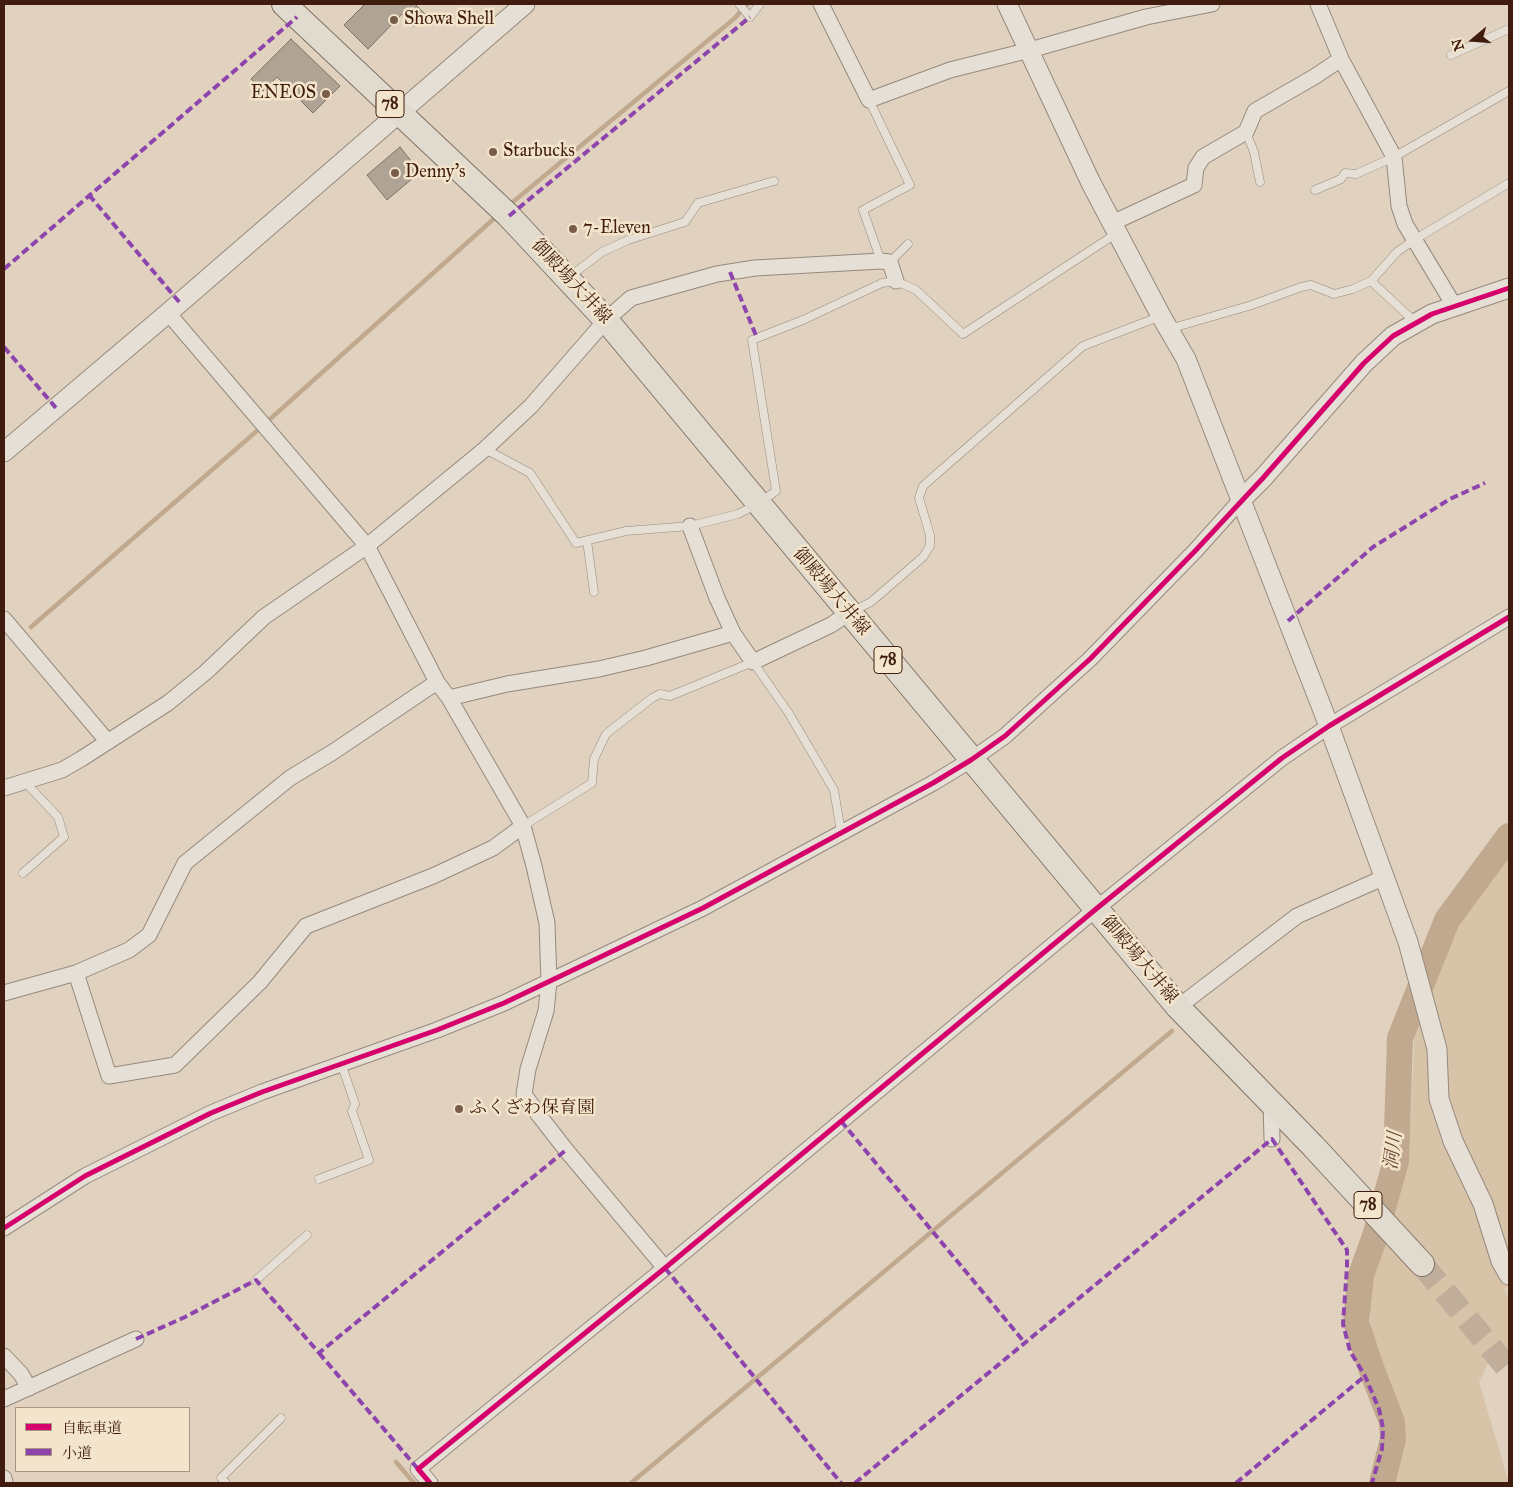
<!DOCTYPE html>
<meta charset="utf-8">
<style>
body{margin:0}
#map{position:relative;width:1513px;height:1487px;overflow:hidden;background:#e0d2be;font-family:"IM FELL Great Primer","Noto Serif JP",serif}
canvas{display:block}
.frame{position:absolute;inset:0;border:5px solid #3f1c0d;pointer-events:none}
.legend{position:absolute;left:15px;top:1407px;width:175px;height:65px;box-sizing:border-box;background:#f3e4cc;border:1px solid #ab9480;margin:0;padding:6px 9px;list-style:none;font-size:15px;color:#3f1c0d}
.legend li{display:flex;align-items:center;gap:10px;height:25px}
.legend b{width:25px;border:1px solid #ab9480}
.north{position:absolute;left:1448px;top:15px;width:50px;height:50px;-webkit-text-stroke:4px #f3e4cc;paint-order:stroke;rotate:252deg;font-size:14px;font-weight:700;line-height:20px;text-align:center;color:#3f1c0d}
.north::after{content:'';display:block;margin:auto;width:18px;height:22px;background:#3f1c0d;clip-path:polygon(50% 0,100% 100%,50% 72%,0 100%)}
</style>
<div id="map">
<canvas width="1513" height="1487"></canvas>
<div class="frame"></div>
<ul class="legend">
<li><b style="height:6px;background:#d6006c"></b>自転車道</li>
<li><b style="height:6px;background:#8e44ad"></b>小道</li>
</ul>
<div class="north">N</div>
</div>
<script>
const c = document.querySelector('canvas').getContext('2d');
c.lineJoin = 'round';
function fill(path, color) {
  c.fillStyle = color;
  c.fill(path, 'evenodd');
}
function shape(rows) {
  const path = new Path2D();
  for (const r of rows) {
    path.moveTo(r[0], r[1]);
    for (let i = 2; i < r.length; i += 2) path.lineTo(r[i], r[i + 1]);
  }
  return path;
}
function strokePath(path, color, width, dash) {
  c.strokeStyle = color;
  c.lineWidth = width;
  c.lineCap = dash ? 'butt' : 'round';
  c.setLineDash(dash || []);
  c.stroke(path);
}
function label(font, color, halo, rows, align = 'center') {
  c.font = font + ' "IM FELL Great Primer","Noto Serif JP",serif';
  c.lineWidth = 5;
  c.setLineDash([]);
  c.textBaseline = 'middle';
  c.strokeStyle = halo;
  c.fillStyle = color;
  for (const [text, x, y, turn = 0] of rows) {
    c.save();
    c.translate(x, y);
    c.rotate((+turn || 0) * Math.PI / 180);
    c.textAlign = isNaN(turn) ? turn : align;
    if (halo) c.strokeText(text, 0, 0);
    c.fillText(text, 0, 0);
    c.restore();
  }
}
fill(shape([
 [1509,850,1509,1284,1504,1290,1509,1297,1509,1352,1488,1363,1479,1382,1509,1483,1393,1483,1403,1430,1371,1338,1369,1285,1403,1176,1411,1115,1415,1025,1458,918]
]), '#d7c3a7');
strokePath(shape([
 [508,206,735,18,747,4],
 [31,627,250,437,498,215],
 [396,1462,414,1483],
 [631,1483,1172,1031]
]), '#c0a98e', 4.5);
strokePath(shape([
 [1382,1483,1393,1439,1392,1422,1371,1368,1356,1322,1361,1275,1375,1236,1396,1161,1400,1038,1447,920,1509,836]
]), '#c0a98e', 26);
const building = shape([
 [365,4,415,4,426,15,414,27,402,14,368,49,344,25,365,4],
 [291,39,340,86,313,113,277,77,263,91,251,79,291,39],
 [400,147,420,172,387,200,367,175,400,147]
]);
fill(building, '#afa395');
strokePath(building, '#7f7265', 1);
strokePath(shape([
 [1422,1264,1509,1370]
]), '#c0ae9b', 24, [24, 12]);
const service = shape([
 [739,4,750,17,760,4],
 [1451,55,1509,29],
 [869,100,910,185,863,210,881,261],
 [1246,132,1254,152,1260,182],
 [1315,190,1341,179,1345,173,1356,174,1394,157,1509,91],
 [890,262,908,244],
 [569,277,602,252,628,240,685,222,698,203,774,181],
 [1371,281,1415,322],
 [1169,329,1252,305,1301,287,1311,285,1334,294,1353,289,1371,281,1397,252,1414,240,1509,183],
 [485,449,530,473,576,543,626,531,690,526,738,514,758,504,776,491,752,340,803,320,882,283,896,281,916,290,963,334,1117,233],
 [587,541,594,592],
 [853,611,871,602,923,557,930,546,930,535,919,498,923,486,1083,346,1161,316],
 [523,826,592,783,594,759,606,734,652,698,660,694,670,696,753,662,788,712,834,790,841,832],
 [23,873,64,837,58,817,25,782],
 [319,1179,369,1160,352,1111,355,1104,341,1063],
 [256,1280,307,1235],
 [226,1483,221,1478,281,1418]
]);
const minor = shape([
 [821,4,869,100,950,70,1030,50,1146,17,1212,4],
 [1318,4,1341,59,1394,157,1399,206,1405,224,1455,307],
 [1112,223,1194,185,1196,168,1203,157,1246,132,1255,111,1314,77,1341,59],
 [168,313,367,546,437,682,449,698,523,826,534,866,547,923,549,982,546,1011,528,1069,524,1094,538,1114,566,1150,665,1268],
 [690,526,717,598,733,633,753,662,831,625,849,613],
 [4,619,108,742],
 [449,698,507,684,599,669,646,658,733,633],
 [4,788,62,770,81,759,168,703,206,672,264,617,367,546,485,449,531,406,606,320,631,298,717,274,755,268,881,261,890,262,896,281],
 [76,973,109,1076,175,1065,260,982,306,926,433,876,493,848,523,826],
 [4,993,76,973,129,950,149,935,185,863,290,778,333,752,437,682],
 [1178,1007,1297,916,1385,877],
 [1271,1103,1272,1139],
 [4,1228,85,1176,211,1113,262,1092,437,1030,504,1003,703,908,933,783,971,760,1005,736,1090,659,1196,550,1240,501],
 [4,1356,21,1374,29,1388],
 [4,1399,136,1339],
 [4,1478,5,1483],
 [430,1483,418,1469,665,1268,1096,909,1282,758,1329,726,1509,617]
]);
const tertiary = shape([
 [1007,4,1091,183,1161,316,1186,359,1329,726,1408,942,1437,1049,1439,1099,1453,1141,1483,1204,1501,1261,1509,1275],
 [4,452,168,313,525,4],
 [1240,501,1263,478,1364,363,1393,336,1432,314,1509,288]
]);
const primary = shape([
 [284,4,508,215,606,320,1178,1007,1313,1146,1422,1264]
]);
strokePath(service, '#96897d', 9);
strokePath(minor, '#96897d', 17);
strokePath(tertiary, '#96897d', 21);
strokePath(primary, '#7f7265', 26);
strokePath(service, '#e5dfd5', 8);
strokePath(minor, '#e5dfd5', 15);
strokePath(tertiary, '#e5dfd5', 19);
strokePath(primary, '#e1dace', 24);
strokePath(shape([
 [89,195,180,303],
 [509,216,750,17],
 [4,269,297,17],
 [730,272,757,338],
 [4,347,56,408],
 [1288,621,1373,547,1450,499,1485,483],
 [841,1121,1025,1343],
 [665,1268,841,1483],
 [136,1339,185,1317,256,1280,319,1353,566,1150],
 [319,1353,418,1469],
 [855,1483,1272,1139,1347,1250,1347,1267,1343,1324,1350,1351,1365,1376,1379,1409,1383,1428,1382,1449,1372,1483],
 [1236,1483,1365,1376]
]), '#8e44ad', 4, [8, 4]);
strokePath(shape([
 [4,1228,85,1176,211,1113,262,1092,437,1030,504,1003,703,908,933,783,971,760,1005,736,1090,659,1196,550,1263,478,1364,363,1393,336,1432,314,1509,288],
 [430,1483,418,1469,665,1268,1096,909,1282,758,1329,726,1509,617]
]), '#d6006c', 5);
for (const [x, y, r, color] of [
 [394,20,5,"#775c4b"],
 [326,94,5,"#775c4b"],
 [493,152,5,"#775c4b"],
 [395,173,5,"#775c4b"],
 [573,229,5,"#775c4b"],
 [459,1109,5,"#775c4b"]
]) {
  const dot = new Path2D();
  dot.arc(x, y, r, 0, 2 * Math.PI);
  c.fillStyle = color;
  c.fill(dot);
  strokePath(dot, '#f3e4cc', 2);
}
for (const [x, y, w] of [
 [390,104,28],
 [888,660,28],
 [1368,1205,28]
]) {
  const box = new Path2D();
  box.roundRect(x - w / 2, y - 13.5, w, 27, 4);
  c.fillStyle = '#f3e4cc';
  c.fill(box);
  strokePath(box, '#3f1c0d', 1);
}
label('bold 16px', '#3f1c0d', null, [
 ["78",390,104],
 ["78",888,660],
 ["78",1368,1205]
]);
label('18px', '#3f1c0d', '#f3e4cc', [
 ["Showa Shell",404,20],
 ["ENEOS",316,94,"right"],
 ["Starbucks",503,152],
 ["Denny's",405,173],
 ["7-Eleven",583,229],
 ["ふくざわ保育園",469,1109]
], 'left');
label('18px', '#3f1c0d', '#f3e4cc', [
 ["御殿場大井線",571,282,47],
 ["御殿場大井線",831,592,50],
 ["御殿場大井線",1139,960,50]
]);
label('italic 19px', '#674733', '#f3e4cc', [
 ["洞川",1394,1151,-83]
]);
</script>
